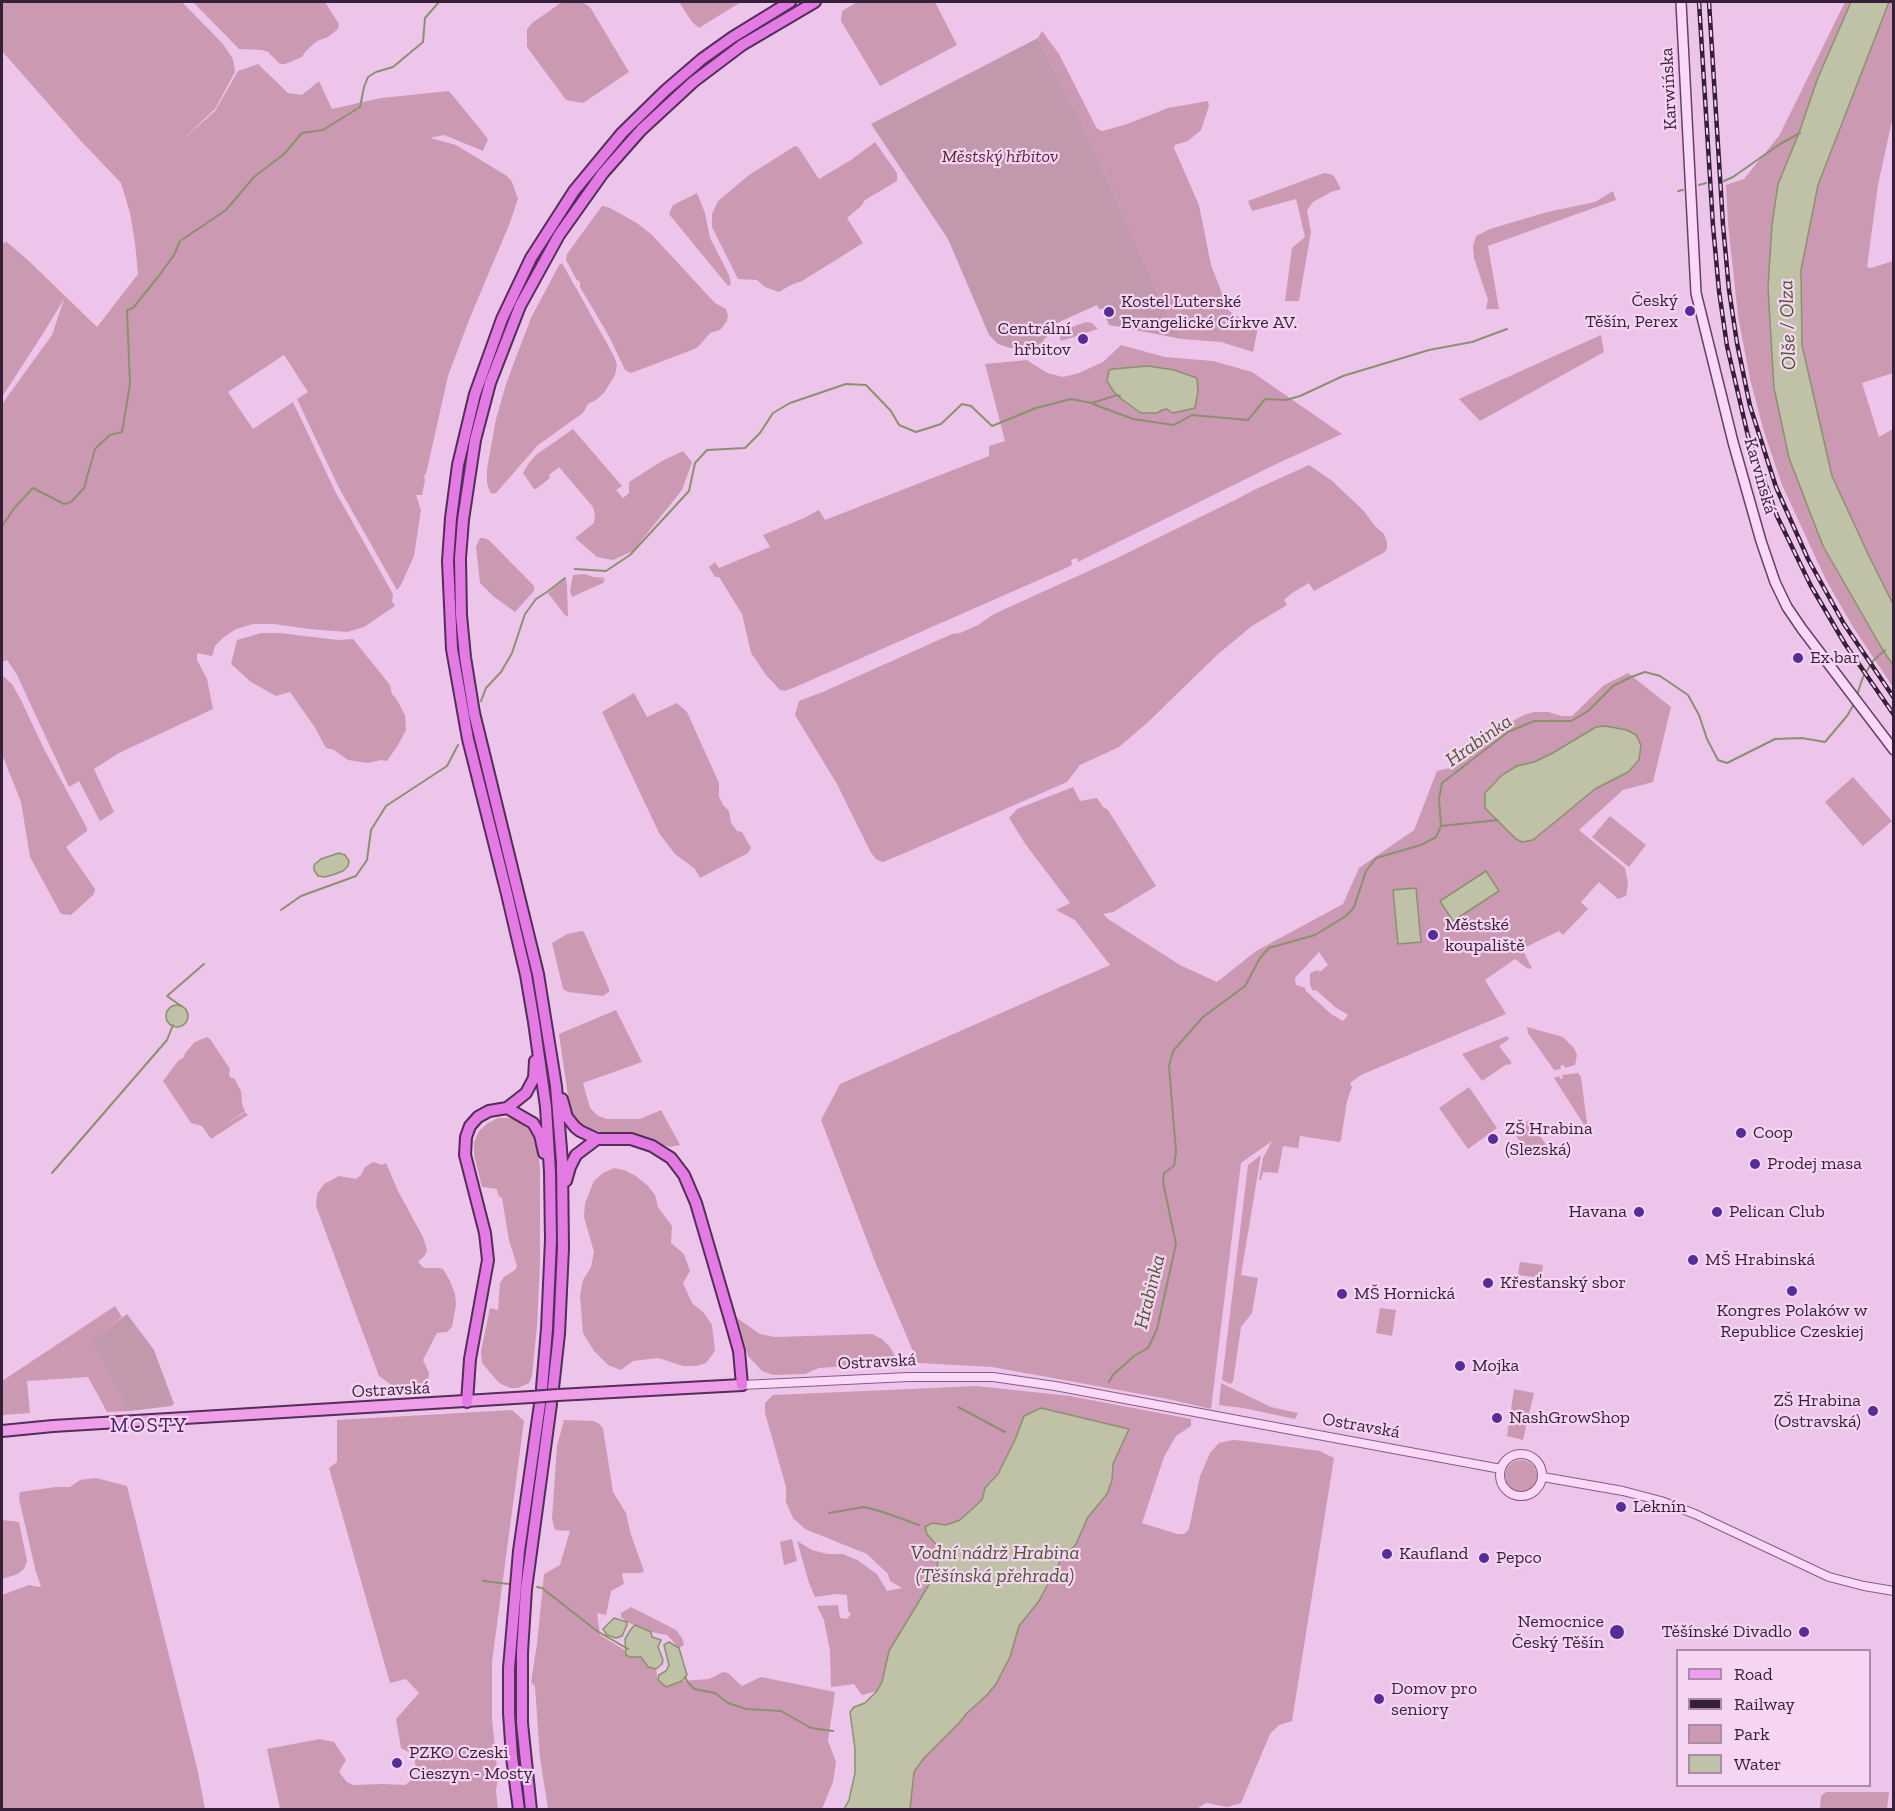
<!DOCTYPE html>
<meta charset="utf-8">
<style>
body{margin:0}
#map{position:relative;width:1895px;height:1811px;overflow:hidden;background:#eec5ea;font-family:"Zilla Slab",serif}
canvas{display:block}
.frame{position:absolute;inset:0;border:3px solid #361f39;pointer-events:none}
.legend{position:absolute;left:1676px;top:1649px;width:195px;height:138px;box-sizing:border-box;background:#f5d5f2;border:2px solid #a98ca8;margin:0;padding:8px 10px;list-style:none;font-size:18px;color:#361f39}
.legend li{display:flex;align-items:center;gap:12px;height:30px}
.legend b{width:30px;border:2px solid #a98ca8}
</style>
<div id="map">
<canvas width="1895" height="1811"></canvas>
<div class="frame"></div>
<ul class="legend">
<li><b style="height:8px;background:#f19eea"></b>Road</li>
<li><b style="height:8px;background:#361f39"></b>Railway</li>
<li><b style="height:16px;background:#cc99b2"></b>Park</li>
<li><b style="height:16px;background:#bfc2a7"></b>Water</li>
</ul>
</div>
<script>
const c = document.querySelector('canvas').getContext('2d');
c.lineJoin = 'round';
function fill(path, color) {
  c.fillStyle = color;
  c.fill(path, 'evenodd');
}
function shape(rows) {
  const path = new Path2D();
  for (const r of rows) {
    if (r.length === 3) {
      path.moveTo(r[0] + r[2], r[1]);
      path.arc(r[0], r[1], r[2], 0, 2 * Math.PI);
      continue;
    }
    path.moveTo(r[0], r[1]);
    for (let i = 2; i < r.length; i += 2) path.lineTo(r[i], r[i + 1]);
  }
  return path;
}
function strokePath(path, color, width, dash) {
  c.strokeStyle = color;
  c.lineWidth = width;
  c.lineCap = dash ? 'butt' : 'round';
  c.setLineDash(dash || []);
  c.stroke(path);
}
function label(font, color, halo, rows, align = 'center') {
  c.font = font + ' "Zilla Slab",serif';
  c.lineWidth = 4.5;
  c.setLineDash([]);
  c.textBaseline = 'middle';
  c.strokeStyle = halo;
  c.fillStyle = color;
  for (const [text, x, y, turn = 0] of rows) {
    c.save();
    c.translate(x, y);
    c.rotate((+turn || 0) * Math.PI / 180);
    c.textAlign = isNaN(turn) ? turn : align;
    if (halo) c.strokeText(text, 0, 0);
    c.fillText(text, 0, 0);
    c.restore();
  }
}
fill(shape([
 [2,2,182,2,223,44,233,59,235,72,215,109,180,142,215,111,238,71,258,64,288,93,302,95,319,81,332,109,381,98,449,91,488,139,483,151,444,135,430,138,456,145,507,176,512,182,518,199,509,225,469,320,448,376,426,474,424,476,425,480,422,495,416,495,421,510,414,556,401,585,397,590,339,488,297,399,308,392,284,355,228,392,253,429,293,402,335,491,393,594,392,601,395,606,364,627,347,632,309,629,274,624,253,624,236,629,224,637,215,646,212,656,197,653,197,660,207,679,213,709,119,753,94,769,114,812,100,821,79,781,69,787,16,673,7,660,2,662,2,404,52,335,64,299,44,332,2,397,2,243,7,242,30,262,97,327,138,274,135,243,130,213,121,183,81,141,2,51],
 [193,2,325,2,339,24,338,29,328,37,317,41,305,52,302,57,285,64,280,64,268,52,262,50,239,49],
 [562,2,582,2,590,7,629,72,583,103,566,100,527,47,527,29,532,23],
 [679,2,741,2,699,28,692,22],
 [857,2,935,2,957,45,880,86,841,21,842,11],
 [1845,2,1851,2,1817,80,1799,133,1778,184,1789,458,1823,546,1884,652,1893,665,1893,687,1853,627,1826,580,1782,485,1764,432,1750,379,1738,316,1728,224,1726,185,1744,179,1779,136],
 [1889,2,1893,2,1893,116,1878,185,1867,267,1871,268,1893,261,1893,373,1862,383,1879,437,1893,429,1893,604,1868,554,1832,476,1802,345,1801,270,1818,185],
 [1042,31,1059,54,1096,127,1099,130,1103,131,1127,124,1168,108,1208,101,1209,106,1201,130,1188,141,1175,145,1174,148,1199,205,1211,265,1229,311,1246,322,1259,323,1253,352,1221,342,1182,339,1177,329,1173,326,1081,121,1038,38],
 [875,142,897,173,897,181,865,200,861,206,847,218,863,243,802,281,791,285,779,292,765,287,757,280,738,279,712,227,712,214,718,201,749,175,795,146,798,147,819,179,851,160],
 [1324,173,1330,174,1334,176,1341,189,1331,192,1313,202,1307,210,1311,232,1299,301,1285,301,1292,248,1305,237,1296,199,1252,211,1248,201],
 [1613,191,1616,200,1488,246,1499,309,1486,309,1488,300,1474,258,1473,246,1476,236,1490,229,1547,212,1595,202],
 [697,193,705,213,710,238,729,275,731,284,728,286,669,214,673,205],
 [602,206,608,207,637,223,652,235,715,303,726,309,728,316,727,321,720,330,710,333,698,347,692,350,631,373,625,370,610,338,580,287,580,282,576,279,566,260,567,254],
 [562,263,614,356,617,365,615,375,604,393,596,400,588,404,583,413,538,445,496,493,493,494,490,492,487,483,487,469,496,419,507,381,531,318,559,265],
 [1086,322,1092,323,1098,329,1061,341,1059,334,1061,331],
 [1601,335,1604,352,1480,421,1459,399],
 [1121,345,1165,357,1213,361,1252,372,1342,434,1274,465,1078,562,1077,558,1071,560,1072,565,1066,568,800,685,785,691,780,690,766,675,751,653,742,614,719,577,715,577,709,567,715,562,719,568,770,547,763,535,804,518,819,510,825,520,989,456,989,446,1005,441,985,364,1027,360,1047,373,1063,377,1079,373,1103,362],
 [573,429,622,486,616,490,623,498,629,493,629,482,662,461,683,451,692,462,682,490,641,541,633,551,613,560,597,557,575,538,594,523,595,515,593,507,559,467,549,475,550,478,536,489,534,489,523,473,529,463,536,455],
 [1309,465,1331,480,1364,511,1374,525,1384,534,1387,542,1387,548,1385,552,1314,591,1309,583,1292,593,1284,600,1287,605,1252,626,1217,655,1147,723,1119,747,1080,765,1067,782,907,852,883,862,877,860,871,853,837,784,795,715,799,701,825,691,952,634,960,633,978,625,994,614,1115,559,1237,499,1254,490],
 [480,538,484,538,489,540,534,586,534,591,515,612,493,596,480,583,476,547],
 [585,574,593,577,606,578,601,580,605,580,603,583,572,597,570,591,573,575],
 [566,578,567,586,568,617,564,614,548,593],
 [261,633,280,633,338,640,353,639,390,685,392,694,397,700,405,715,406,730,398,745,387,761,381,760,368,763,348,760,334,750,326,748,314,726,290,692,276,696,251,682,231,664,237,640],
 [1628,673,1671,707,1653,782,1623,790,1579,830,1625,868,1628,883,1626,896,1618,899,1599,882,1581,902,1588,909,1563,935,1559,931,1522,949,1532,968,1528,969,1515,959,1485,980,1506,1014,1361,1075,1350,1083,1352,1087,1347,1101,1341,1140,1339,1142,1300,1136,1298,1150,1297,1148,1283,1146,1278,1173,1263,1172,1261,1180,1259,1180,1263,1158,1272,1141,1241,1163,1211,1409,1168,1399,992,1367,918,1363,876,1264,821,1120,840,1084,1110,965,1075,920,1056,910,1070,903,1026,845,1009,818,1017,809,1073,787,1080,801,1097,798,1103,807,1108,810,1156,886,1113,912,1103,914,1108,919,1180,965,1217,982,1256,951,1343,904,1359,868,1414,830,1437,771,1454,767,1474,754,1485,741,1507,724,1524,715,1534,712,1548,712,1562,716,1572,716,1604,685],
 [1596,727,1628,772,1595,789,1533,840,1516,839,1492,815,1485,793,1502,774,1517,766,1534,762,1551,754],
 [1319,952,1328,965,1320,972,1318,970,1310,973,1310,985,1313,991,1316,990,1335,1007,1348,1015,1343,1021,1331,1014,1305,990,1306,988,1296,985,1295,978],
 [2,675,12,684,21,700,43,747,87,828,87,831,66,847,95,889,94,894,71,915,61,914,30,857,21,802,2,754],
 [634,693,647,717,677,703,687,712,719,783,719,797,723,805,729,811,731,823,737,831,742,832,751,848,748,853,700,878,695,869,675,854,659,833,602,712],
 [1853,777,1892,821,1863,846,1825,802],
 [1610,816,1646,845,1629,867,1592,837],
 [582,931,584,932,609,989,609,992,603,996,568,992,563,989,552,943,567,934],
 [616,1010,642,1062,583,1083,590,1108,598,1116,607,1119,640,1119,661,1110,680,1145,670,1147,631,1134,604,1133,590,1129,582,1126,570,1110,559,1034],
 [1527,1027,1563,1037,1574,1048,1577,1055,1575,1065,1565,1068,1564,1065,1560,1066,1561,1069,1554,1070,1528,1033],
 [1507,1036,1509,1039,1499,1046,1512,1063,1508,1065,1507,1064,1482,1081,1462,1054],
 [207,1037,210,1039,230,1069,229,1075,231,1078,234,1078,241,1091,242,1104,245,1111,218,1129,245,1112,248,1115,211,1139,202,1126,191,1123,163,1081,178,1061,184,1057,185,1053,195,1042],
 [1578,1073,1581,1077,1588,1131,1554,1078,1559,1076,1560,1079,1563,1078,1562,1075],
 [1469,1087,1497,1128,1468,1149,1439,1108],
 [498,1118,510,1118,523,1124,528,1129,534,1138,538,1149,540,1169,540,1264,537,1326,532,1376,529,1383,518,1388,510,1388,499,1383,482,1363,481,1351,490,1308,498,1310,500,1283,504,1277,515,1270,517,1266,509,1240,502,1198,498,1195,497,1189,482,1187,474,1155,474,1142,479,1131,488,1123],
 [1529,1120,1547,1146,1531,1157,1513,1131],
 [1261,1155,1241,1275,1258,1278,1252,1313,1241,1327,1233,1382,1230,1384,1222,1380,1248,1165],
 [373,1162,382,1165,386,1163,398,1191,423,1237,427,1250,425,1255,418,1262,424,1268,439,1268,443,1269,450,1281,455,1294,456,1305,452,1327,447,1332,437,1333,423,1360,429,1373,428,1383,424,1387,397,1389,379,1376,316,1206,317,1194,324,1184,339,1176,356,1179,361,1175,365,1167],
 [614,1168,624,1170,636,1176,648,1186,655,1195,658,1207,672,1226,671,1243,684,1254,690,1271,683,1283,692,1303,704,1313,712,1325,715,1351,706,1363,696,1366,683,1366,658,1358,633,1361,621,1370,608,1365,594,1351,583,1333,580,1296,583,1280,591,1267,594,1252,584,1217,585,1203,594,1181,603,1173],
 [1520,1262,1543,1265,1541,1278,1518,1275],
 [115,1306,122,1317,93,1341,130,1411,107,1412,88,1377,27,1381,30,1413,3,1415,2,1381],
 [1380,1308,1396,1310,1392,1336,1376,1333],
 [737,1318,760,1334,775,1337,872,1334,882,1339,890,1347,895,1356,895,1363,892,1368,847,1366,819,1368,805,1374,773,1375,762,1371,748,1356],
 [1221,1383,1271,1407,1298,1413,1295,1419,1243,1408,1219,1405],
 [977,1386,1070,1396,1191,1419,1191,1426,1176,1436,1164,1457,1142,1523,1177,1534,1184,1534,1189,1529,1200,1476,1210,1453,1219,1443,1233,1440,1245,1441,1320,1451,1334,1458,1292,1721,1279,1725,1270,1734,1241,1803,1227,1807,1206,1803,1195,1810,910,1809,914,1772,924,1758,959,1723,967,1713,987,1695,996,1684,1010,1657,1019,1626,1039,1601,1059,1563,1076,1544,1088,1517,1107,1494,1112,1480,1113,1464,1129,1429,1041,1408,1024,1416,1015,1440,998,1474,985,1488,982,1500,960,1520,946,1525,932,1523,927,1534,940,1549,937,1567,933,1578,889,1651,882,1682,877,1691,862,1695,854,1684,831,1687,830,1651,824,1620,817,1606,838,1605,840,1618,847,1619,851,1614,848,1611,847,1595,837,1594,815,1597,809,1583,797,1541,812,1550,827,1554,843,1554,857,1560,877,1574,887,1591,902,1588,890,1581,888,1574,867,1554,805,1529,793,1518,786,1502,786,1487,765,1413,765,1403,773,1395],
 [1514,1389,1534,1393,1523,1440,1507,1436],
 [512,1410,524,1421,492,1662,492,1719,498,1777,496,1791,498,1809,280,1809,267,1749,320,1739,334,1742,346,1760,339,1772,347,1782,353,1785,383,1784,405,1785,417,1776,414,1755,401,1748,396,1719,419,1693,406,1679,390,1683,329,1468,337,1462,337,1420],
 [564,1420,593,1421,598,1423,603,1428,613,1492,626,1513,631,1535,644,1571,641,1573,622,1573,624,1584,611,1591,606,1615,597,1613,600,1635,626,1651,626,1654,630,1657,641,1657,652,1669,656,1669,658,1680,666,1687,682,1681,709,1679,723,1672,728,1673,742,1686,761,1677,835,1692,828,1741,836,1762,833,1782,822,1809,548,1809,540,1758,535,1687,531,1682,537,1644,544,1574,560,1565,570,1531,555,1530,552,1519,557,1446],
 [1521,1476,16],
 [96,1478,127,1486,198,1772,205,1809,2,1809,2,1595,29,1585,39,1587,41,1586,36,1572,19,1499,20,1492,56,1487,70,1487,80,1480],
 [2,1520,19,1522,27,1561,24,1569,18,1574,2,1579],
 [792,1539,797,1561,784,1565,780,1542],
 [631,1607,676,1630,682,1638,684,1645,679,1648,667,1635,651,1632,627,1622,621,1617,621,1613],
 [1826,1792,1889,1792,1887,1809,1820,1809,1821,1796]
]), '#cc99b2');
fill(shape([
 [1038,38,1081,121,1173,326,1177,329,1182,339,1109,325,1102,309,1099,309,1097,305,1046,328,1044,331,1047,337,1043,340,1044,342,1033,347,1010,348,998,344,989,335,948,239,871,124],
 [127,1314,154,1350,174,1404,171,1406,130,1411,92,1341]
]), '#c198ac');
const water = shape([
 [1851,2,1889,2,1818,185,1801,270,1802,345,1832,476,1868,554,1893,604,1893,665,1884,652,1823,546,1789,458,1774,388,1768,287,1772,225,1778,184,1799,133,1817,80,1851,2],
 [1148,366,1174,370,1197,378,1198,391,1195,408,1173,413,1167,409,1162,410,1157,413,1141,413,1120,398,1114,392,1107,381,1109,370,1113,369,1148,366],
 [1605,726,1627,730,1636,735,1641,745,1639,760,1628,772,1595,789,1533,840,1522,842,1516,839,1485,808,1485,793,1502,775,1517,766,1534,762,1551,754,1596,727,1605,726],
 [339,853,345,855,349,861,348,866,343,871,335,874,325,877,318,876,314,870,314,865,321,859,339,853],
 [1486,871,1499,891,1453,921,1440,901,1486,871],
 [1416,888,1421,942,1398,944,1393,890,1416,888],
 [177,1016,11],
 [1041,1408,1129,1429,1113,1464,1112,1480,1107,1494,1088,1517,1076,1544,1059,1563,1039,1601,1019,1626,1010,1657,996,1684,987,1695,967,1713,959,1723,924,1758,914,1772,910,1809,844,1809,849,1800,855,1773,855,1749,850,1712,854,1707,865,1703,877,1691,882,1682,889,1651,933,1578,937,1567,940,1549,927,1534,925,1527,932,1523,946,1525,960,1520,982,1500,985,1488,998,1474,1015,1440,1024,1416,1041,1408],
 [614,1618,627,1622,627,1625,622,1636,616,1638,607,1635,603,1629,614,1618],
 [635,1625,651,1632,652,1637,661,1640,658,1647,663,1660,662,1664,656,1669,648,1667,641,1657,630,1657,626,1655,625,1639,631,1629,635,1625],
 [669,1642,679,1648,687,1675,682,1681,666,1687,658,1680,659,1675,666,1671,669,1665,664,1645,669,1642]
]);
fill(water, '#bfc2a7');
strokePath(water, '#8b906d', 1.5);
strokePath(shape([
 [1724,181,1733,177,1780,144,1800,133],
 [1699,185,1706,183],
 [1678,191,1683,190],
 [1093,404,1133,419,1174,425,1192,415,1248,420,1265,399,1286,400,1300,396,1343,376,1429,350,1472,342,1507,329],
 [2,526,15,507,33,488,64,504,71,502,84,488,95,449,110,435,122,432,130,384,127,310,133,308,158,277,174,255,180,241,226,210,254,177,284,154,302,133,323,130,360,107,364,87,368,77,376,72,393,67,423,42,425,18,439,2],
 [575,569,606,571,630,555,689,491,695,463,707,450,745,448,760,433,773,413,790,403,846,384,866,385,891,411,899,425,916,432,941,424,962,404,971,406,992,426,1036,408,1071,399,1092,403,1117,395,1120,396],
 [1857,695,1863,677,1873,661,1885,650],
 [481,701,486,688,501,672,512,653,525,614,536,599,547,592,565,578],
 [1441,826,1498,820],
 [281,910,301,896,356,876,367,860,371,830,386,806,447,766,458,745],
 [181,1006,167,996,204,964],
 [52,1173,167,1040,173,1025],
 [1109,1382,1113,1375,1134,1356,1148,1348,1157,1329,1176,1244,1163,1182,1164,1173,1174,1166,1176,1152,1169,1066,1173,1051,1203,1017,1245,986,1260,958,1269,948,1315,935,1346,916,1354,907,1366,871,1376,858,1421,845,1436,837,1441,826,1439,799,1442,783,1508,732,1534,721,1571,721,1588,711,1613,686,1631,677,1645,672,1660,676,1688,695,1699,715,1707,739,1718,760,1727,763,1775,739,1802,738,1825,742,1847,716,1854,704],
 [958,1407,1005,1432],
 [829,1513,864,1507,883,1512,919,1525],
 [483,1581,509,1584],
 [537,1587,542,1588,597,1631,628,1649],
 [685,1677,687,1681,694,1689,715,1693,728,1703,746,1709,781,1711,811,1728,833,1731]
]), '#8b906d', 2);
const tertiary = shape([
 [742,1385,908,1377,993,1377,1055,1386,1501,1469],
 [1521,1475,21],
 [1543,1477,1623,1491,1661,1501,1695,1514,1829,1577,1864,1586,1894,1591]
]);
const secondary = shape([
 [1681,2,1696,293,1733,442,1761,541,1775,582,1787,607,1802,629,1894,750]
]);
const primary = shape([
 [558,1395,742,1385],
 [2,1431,53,1426,531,1397]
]);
const trunk = shape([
 [562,1099,567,1117,575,1127,580,1131,597,1139,631,1139,652,1146,671,1158,684,1175,696,1203,732,1326,739,1351,742,1385],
 [507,1108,533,1123,540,1135,544,1153],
 [566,1181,570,1167,576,1155,597,1139],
 [542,1388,547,1329,551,1240,550,1172,546,1107,534,1022,526,975,507,894,468,739,452,649,448,561,451,518,458,465,475,394,502,319,531,258,574,191,622,133,666,90,702,59,733,37,790,2],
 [553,1388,559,1334,563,1248,562,1162,556,1086,538,974,474,713,465,657,461,615,460,558,463,520,475,440,490,383,520,306,559,235,603,173,641,130,693,82,742,45,815,2],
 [467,1402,470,1359,488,1260,485,1233,465,1155,466,1137,470,1126,478,1117,489,1111,507,1108,526,1093,534,1078,535,1061],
 [519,1810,512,1757,509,1713,509,1668,519,1551,540,1404],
 [531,1810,522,1723,522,1652,526,1589,551,1404]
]);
strokePath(tertiary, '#865b89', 10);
strokePath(secondary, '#663e6b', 12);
strokePath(primary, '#512f57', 14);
strokePath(trunk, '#512f57', 14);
strokePath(tertiary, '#f9d9f6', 8);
strokePath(secondary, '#f9d9f6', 9);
strokePath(primary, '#f19eea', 10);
strokePath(trunk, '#e47ae3', 10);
const rail = shape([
 [1699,2,1713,226,1719,291,1727,346,1748,436,1777,516,1811,586,1845,644,1894,715],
 [1709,2,1723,225,1729,290,1737,343,1750,406,1776,487,1808,559,1844,624,1894,698]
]);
strokePath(rail, '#361f39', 4.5);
strokePath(rail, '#f5d5f2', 2, [7]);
const primaryBridge = shape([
 [531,1397,558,1395]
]);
strokePath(primaryBridge, '#512f57', 14, []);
strokePath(primaryBridge, '#f19eea', 10);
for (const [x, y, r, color] of [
 [1690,311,6,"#552c98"],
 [1109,312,6,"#552c98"],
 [1083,339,6,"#552c98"],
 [1798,658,6,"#552c98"],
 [1433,935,6,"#552c98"],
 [1741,1133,6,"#552c98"],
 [1493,1139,6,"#552c98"],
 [1755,1164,6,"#552c98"],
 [1639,1212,6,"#552c98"],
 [1717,1212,6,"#552c98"],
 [1693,1260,6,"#552c98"],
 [1488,1283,6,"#552c98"],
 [1792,1291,6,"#552c98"],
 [1342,1294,6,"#552c98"],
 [1460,1366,6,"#552c98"],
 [1873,1411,6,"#552c98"],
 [1497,1418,6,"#552c98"],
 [1621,1507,6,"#552c98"],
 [1387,1554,6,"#552c98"],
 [1484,1558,6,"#552c98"],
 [1617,1632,8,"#552c98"],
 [1804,1632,6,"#552c98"],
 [1379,1699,6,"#552c98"],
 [397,1763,6,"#552c98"]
]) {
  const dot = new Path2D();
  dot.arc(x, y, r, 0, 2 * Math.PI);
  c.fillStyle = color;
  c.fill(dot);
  strokePath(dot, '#f5d5f2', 2);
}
label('18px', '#361f39', '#f5d5f2', [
 ["Karwińska",1669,89,-93],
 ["Karvinská",1760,476,74],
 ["Ostravská",877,1362,-3],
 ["Ostravská",391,1390,-3],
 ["Ostravská",1361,1426,10]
]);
label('italic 18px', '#562637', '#f5d5f2', [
 ["Městský hřbitov",1000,157]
]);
label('18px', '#361f39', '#f5d5f2', [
 ["Český",1678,301,"right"],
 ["Těšín, Perex",1678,322,"right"],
 ["Kostel Luterské",1121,302],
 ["Evangelické Církve AV.",1121,323],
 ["Centrální",1071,329,"right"],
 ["hřbitov",1071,350,"right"],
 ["Ex bar",1810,658],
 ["Městské",1445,925],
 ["koupaliště",1445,946],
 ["ZŠ Hrabina",1505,1129],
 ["(Slezská)",1505,1150],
 ["Coop",1753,1133],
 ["Prodej masa",1767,1164],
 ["Havana",1627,1212,"right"],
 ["Pelican Club",1729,1212],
 ["MŠ Hrabinská",1705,1260],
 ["Křesťanský sbor",1500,1283],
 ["MŠ Hornická",1354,1294],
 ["Kongres Polaków w",1792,1311,"center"],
 ["Republice Czeskiej",1792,1332,"center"],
 ["Mojka",1472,1366],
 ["ZŠ Hrabina",1861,1401,"right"],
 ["(Ostravská)",1861,1422,"right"],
 ["NashGrowShop",1509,1418],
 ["Leknín",1633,1507],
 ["Kaufland",1399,1554],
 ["Pepco",1496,1558],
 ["Nemocnice",1604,1622,"right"],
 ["Český Těšín",1604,1643,"right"],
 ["Těšínské Divadlo",1792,1632,"right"],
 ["Domov pro",1391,1689],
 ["seniory",1391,1710],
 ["PZKO Czeski",409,1753],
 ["Cieszyn - Mosty",409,1774]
], 'left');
label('italic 20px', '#4b592e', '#f5d5f2', [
 ["Olše / Olza",1788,325,-92],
 ["Hrabinka",1479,741,-35],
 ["Hrabinka",1150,1292,-76],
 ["Vodní nádrž Hrabina",995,1553],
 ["(Těšínská přehrada)",995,1576]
]);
c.letterSpacing = '1.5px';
label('21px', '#491f66', '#f5d5f2', [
 ["MOSTY",149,1426]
]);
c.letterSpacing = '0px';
</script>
